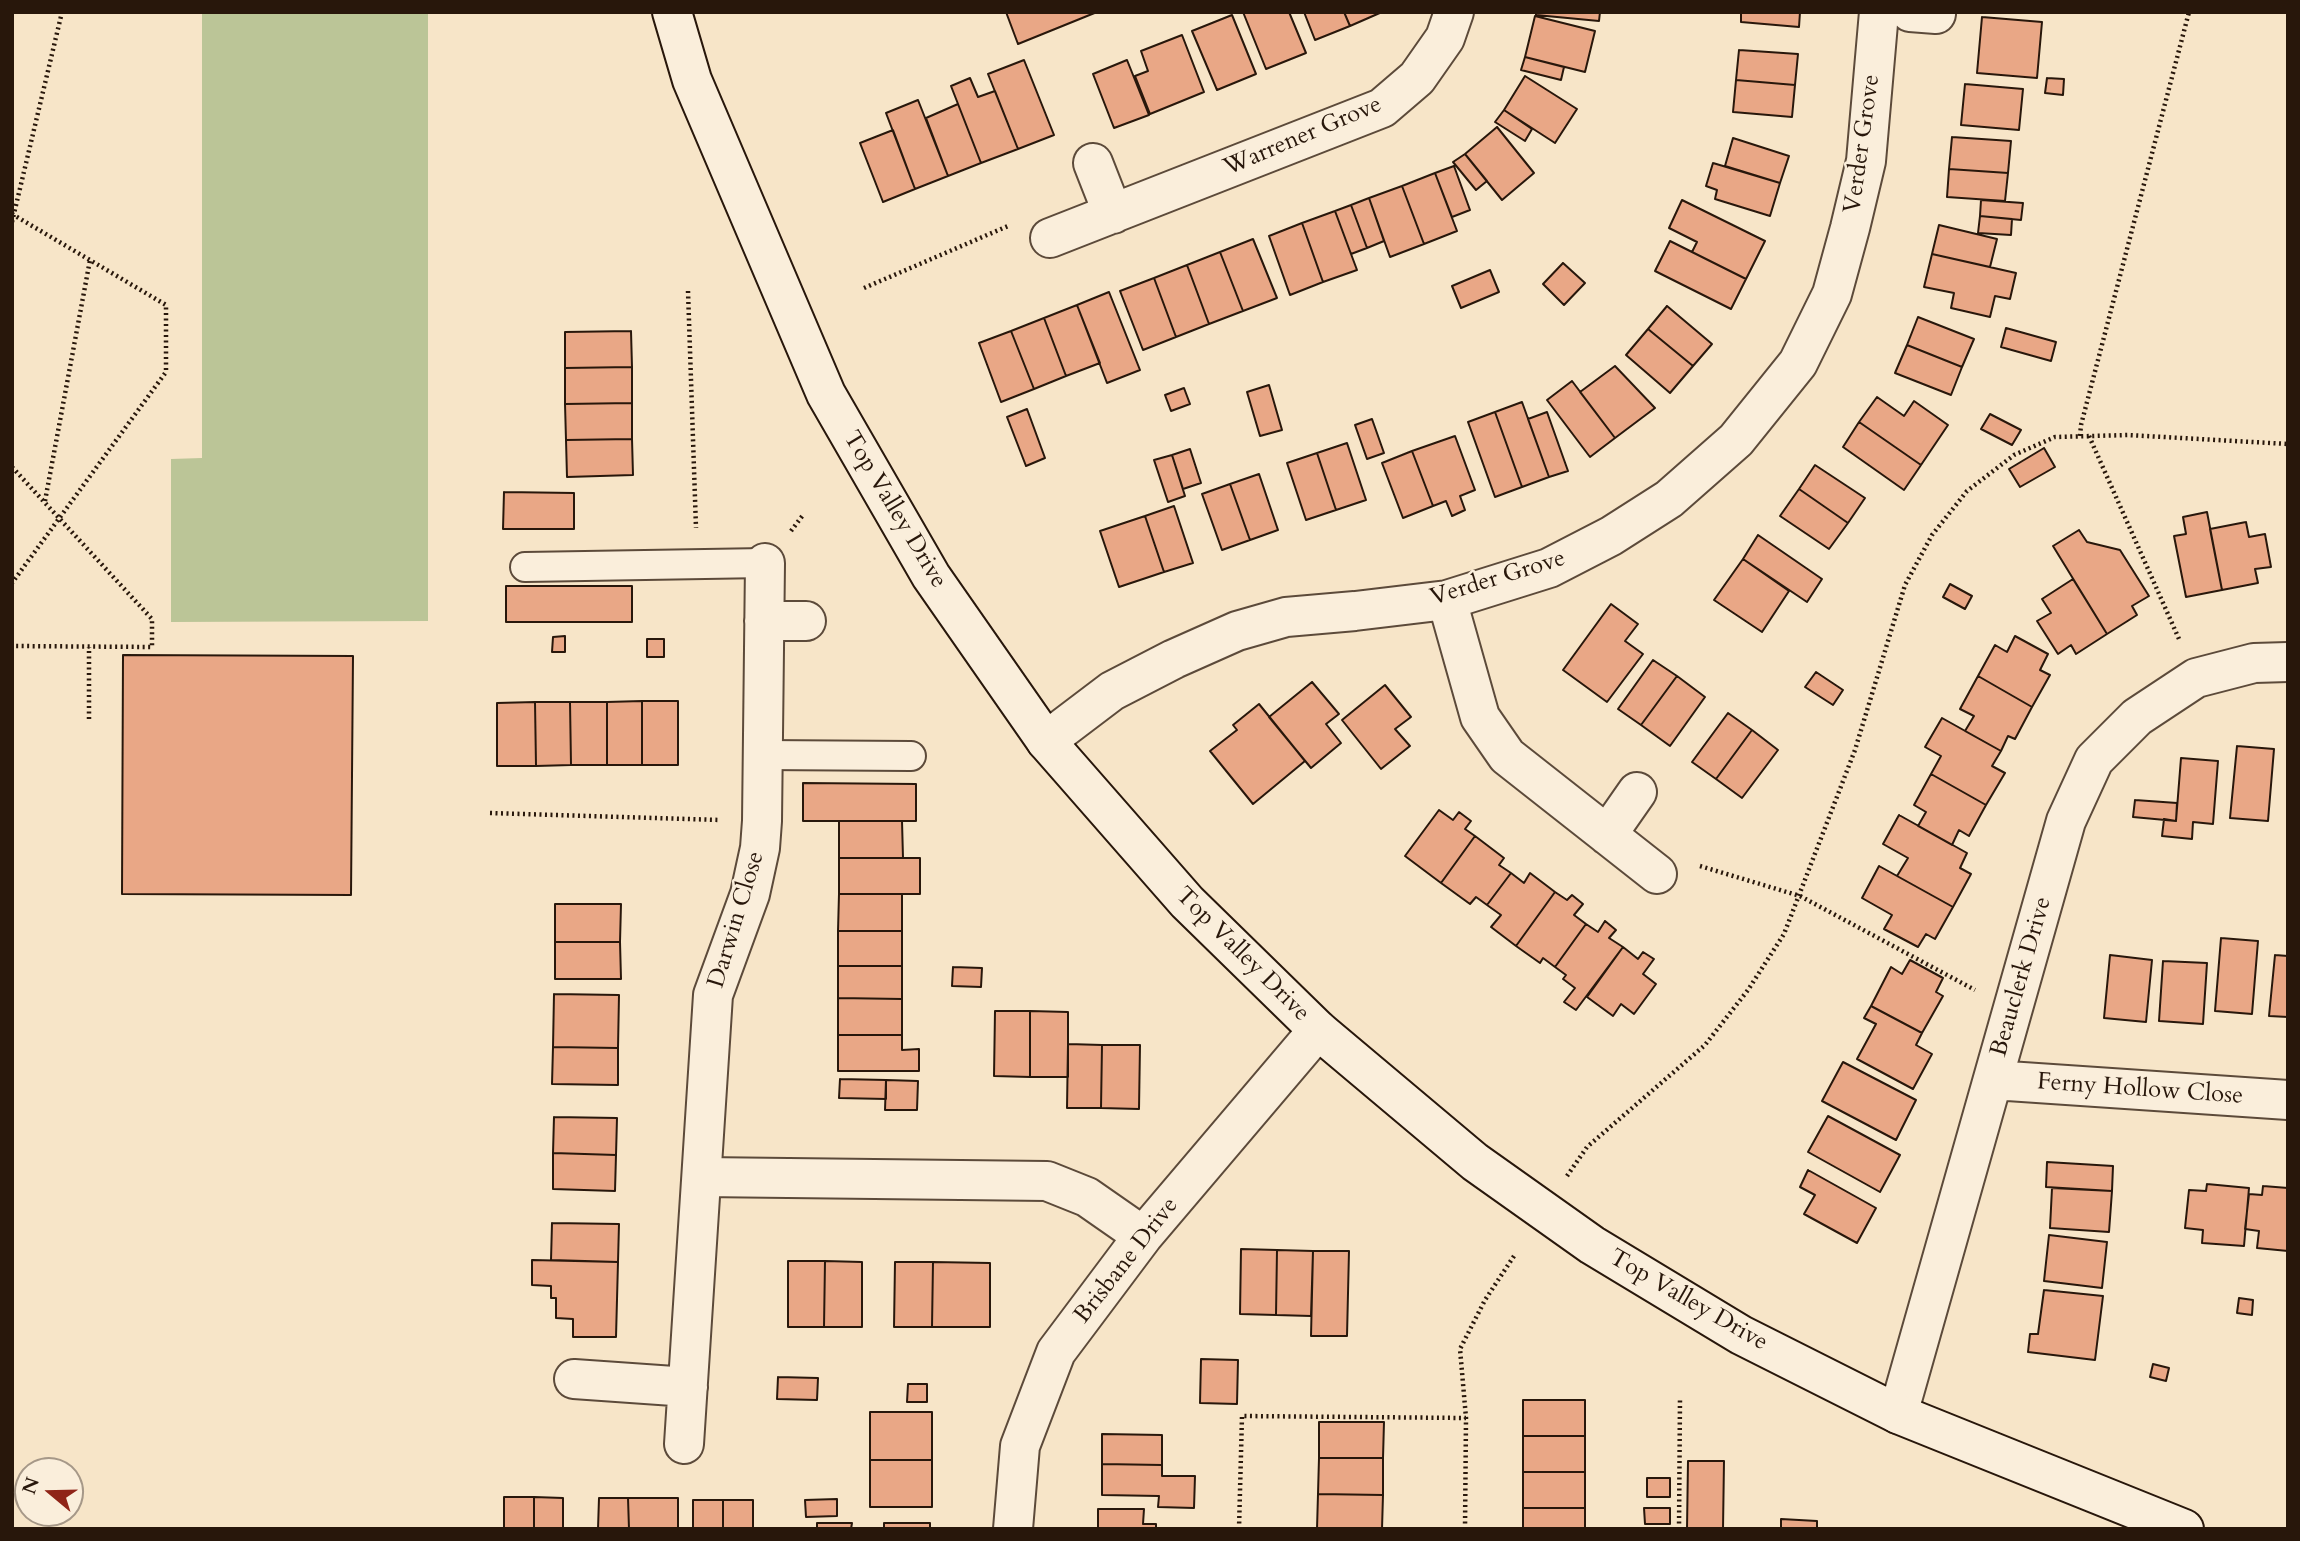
<!DOCTYPE html>
<style>
body{margin:0}
#map{position:relative;width:2300px;height:1541px;overflow:hidden;background:#f7e5c8;font-family:Cardo,serif}
canvas{display:block}
.frame{position:absolute;inset:0;border:14px solid #28170b;pointer-events:none}
.north{position:absolute;left:14px;top:1457px;width:70px;height:70px;box-sizing:border-box;background:#faeedb;border:2px solid #a69888;border-radius:50%;rotate:289deg;font-size:19px;font-weight:700;line-height:28px;text-align:center;color:#28170b}
.north::after{content:'';display:block;margin:auto;width:24px;height:32px;background:#8f2418;clip-path:polygon(50% 0,100% 100%,50% 72%,0 100%)}
</style>
<div id="map">
<canvas width="2300" height="1541"></canvas>
<div class="frame"></div>
<div class="north">N</div>
</div>
<script>
const c = document.querySelector('canvas').getContext('2d');
c.lineJoin = 'round';
function fill(path, color) {
  c.fillStyle = color;
  c.fill(path, 'evenodd');
}
function shape(rows) {
  const path = new Path2D();
  for (const r of rows) {
    path.moveTo(r[0], r[1]);
    for (let i = 2; i < r.length; i += 2) path.lineTo(r[i], r[i + 1]);
  }
  return path;
}
function strokePath(path, color, width, dash) {
  c.strokeStyle = color;
  c.lineWidth = width;
  c.lineCap = dash ? 'butt' : 'round';
  c.setLineDash(dash || []);
  c.stroke(path);
}
function label(font, color, halo, rows, align = 'center') {
  c.font = font + ' Cardo,serif';
  c.lineWidth = 5;
  c.setLineDash([]);
  c.textBaseline = 'middle';
  c.strokeStyle = halo;
  c.fillStyle = color;
  for (const [text, x, y, turn = 0] of rows) {
    c.save();
    c.translate(x, y);
    c.rotate((+turn || 0) * Math.PI / 180);
    c.textAlign = isNaN(turn) ? turn : align;
    if (halo) c.strokeText(text, 0, 0);
    c.fillText(text, 0, 0);
    c.restore();
  }
}
fill(shape([
 [202,12,428,12,428,621,171,622,171,459,202,458]
]), '#bbc597');
const building = shape([
 [1006,12,1097,12,1018,44,1006,12],
 [1243,12,1289,12,1306,53,1266,69,1243,12],
 [1304,12,1344,12,1350,26,1315,40,1304,12],
 [1344,12,1382,12,1350,26,1344,12],
 [1536,12,1600,12,1599,21,1536,15,1536,12],
 [1741,12,1800,12,1799,27,1741,22,1741,12],
 [1232,15,1256,74,1217,90,1192,31,1232,15],
 [1535,16,1595,31,1585,72,1525,57,1535,16],
 [1982,17,2042,22,2037,78,1977,73,1982,17],
 [1182,35,1204,92,1150,114,1135,76,1148,71,1141,51,1182,35],
 [1739,50,1798,54,1795,85,1736,80,1739,50],
 [1525,57,1564,67,1561,80,1521,70,1525,57],
 [1024,60,1054,135,1018,149,988,74,1024,60],
 [1127,60,1149,115,1114,128,1093,74,1127,60],
 [1525,76,1577,109,1555,143,1504,110,1525,76],
 [970,78,978,97,995,91,1018,149,981,163,951,86,970,78],
 [2047,78,2064,79,2063,95,2045,93,2047,78],
 [1736,80,1795,85,1792,117,1733,112,1736,80],
 [1965,84,2023,89,2019,130,1961,125,1965,84],
 [918,100,948,176,915,189,886,113,918,100],
 [958,104,981,163,948,176,926,118,958,104],
 [1504,110,1532,129,1525,141,1495,122,1504,110],
 [1497,127,1534,173,1502,200,1465,154,1497,127],
 [893,130,915,189,883,202,860,143,893,130],
 [1952,137,2011,141,2008,173,1949,169,1952,137],
 [1733,138,1789,156,1780,183,1725,166,1733,138],
 [1465,154,1487,181,1476,190,1453,162,1465,154],
 [1713,163,1780,183,1770,216,1715,199,1717,190,1706,186,1713,163],
 [1454,166,1470,210,1452,217,1435,173,1454,166],
 [1949,169,2008,173,2005,201,1947,197,1949,169],
 [1435,173,1457,231,1424,244,1402,186,1435,173],
 [1402,186,1424,244,1390,257,1369,198,1402,186],
 [1369,198,1384,241,1367,248,1351,205,1369,198],
 [1682,200,1765,241,1746,279,1692,252,1697,242,1669,228,1682,200],
 [1981,200,2023,203,2021,220,1980,216,1981,200],
 [1351,205,1367,248,1351,254,1335,211,1351,205],
 [1335,211,1357,270,1323,282,1302,223,1335,211],
 [1980,216,2012,219,2011,235,1978,233,1980,216],
 [1302,223,1323,282,1290,295,1269,236,1302,223],
 [1939,225,1997,239,1990,267,1932,254,1939,225],
 [1253,239,1277,298,1243,311,1220,252,1253,239],
 [1670,241,1746,279,1731,309,1655,271,1670,241],
 [1220,252,1243,311,1209,324,1187,265,1220,252],
 [1932,254,2016,273,2010,299,1995,296,1990,317,1951,308,1954,293,1924,287,1932,254],
 [1563,263,1585,283,1564,305,1543,284,1563,263],
 [1187,265,1209,324,1176,337,1154,278,1187,265],
 [1490,270,1499,292,1461,308,1452,286,1490,270],
 [1154,278,1176,337,1143,350,1120,291,1154,278],
 [1109,292,1140,370,1107,383,1077,305,1109,292],
 [1077,305,1100,363,1066,376,1044,318,1077,305],
 [1667,306,1712,344,1693,366,1648,329,1667,306],
 [1918,317,1974,339,1962,367,1907,345,1918,317],
 [1044,318,1066,376,1034,389,1011,331,1044,318],
 [2006,328,2056,342,2051,361,2001,347,2006,328],
 [1648,329,1693,366,1670,393,1626,355,1648,329],
 [631,331,632,367,565,368,565,332,631,331],
 [1011,331,1034,389,1001,402,979,343,1011,331],
 [1907,345,1962,367,1951,395,1895,373,1907,345],
 [1615,366,1655,408,1615,438,1580,392,1615,366],
 [632,367,632,403,565,404,565,368,632,367],
 [1572,381,1615,438,1590,457,1547,400,1572,381],
 [1269,385,1282,430,1260,436,1247,392,1269,385],
 [1184,388,1190,404,1171,411,1165,395,1184,388],
 [1877,397,1904,416,1914,401,1948,425,1921,465,1859,422,1877,397],
 [1522,402,1549,477,1522,487,1495,412,1522,402],
 [632,403,632,439,566,440,565,404,632,403],
 [1027,409,1045,458,1026,466,1007,417,1027,409],
 [1495,412,1522,487,1495,497,1468,422,1495,412],
 [1547,412,1568,471,1549,477,1528,419,1547,412],
 [1990,414,2021,430,2012,445,1981,429,1990,414],
 [1372,419,1384,453,1367,459,1355,425,1372,419],
 [1859,422,1921,465,1904,490,1843,447,1859,422],
 [1455,436,1475,490,1460,496,1465,510,1452,516,1446,501,1433,506,1412,451,1455,436],
 [632,439,633,475,567,477,566,440,632,439],
 [1347,443,1366,500,1336,510,1317,453,1347,443],
 [2044,448,2055,467,2020,487,2009,469,2044,448],
 [1190,449,1201,483,1183,489,1172,455,1190,449],
 [1412,451,1433,506,1403,518,1382,463,1412,451],
 [1317,453,1336,510,1306,520,1287,463,1317,453],
 [1172,455,1185,496,1168,502,1154,460,1172,455],
 [1815,465,1865,498,1848,523,1799,489,1815,465],
 [1259,474,1278,530,1250,540,1230,484,1259,474],
 [1230,484,1250,540,1222,550,1202,494,1230,484],
 [1799,489,1848,523,1829,549,1780,516,1799,489],
 [504,492,574,493,574,529,503,529,504,492],
 [1174,506,1193,563,1164,572,1145,516,1174,506],
 [2207,512,2222,590,2186,597,2174,536,2186,534,2183,517,2207,512],
 [1145,516,1164,572,1119,587,1100,531,1145,516],
 [2246,522,2249,537,2265,534,2271,567,2255,569,2258,583,2222,590,2210,529,2246,522],
 [2079,530,2087,542,2120,550,2149,596,2132,606,2137,615,2107,634,2053,546,2079,530],
 [1758,535,1822,579,1807,602,1743,559,1758,535],
 [1743,559,1789,591,1762,632,1714,600,1743,559],
 [2073,579,2107,634,2076,654,2071,645,2058,654,2037,621,2051,613,2042,599,2073,579],
 [1950,584,1972,596,1965,609,1943,597,1950,584],
 [506,586,632,586,632,622,506,622,506,586],
 [1611,604,1638,624,1625,641,1643,654,1607,702,1563,670,1611,604],
 [565,636,565,652,552,652,553,637,565,636],
 [2015,636,2048,654,2040,670,2050,675,2032,707,1978,676,1995,645,2007,652,2015,636],
 [647,639,664,639,664,657,647,657,647,639],
 [123,655,353,656,351,895,122,894,123,655],
 [1653,660,1677,676,1641,725,1618,709,1653,660],
 [1816,672,1843,690,1833,705,1805,687,1816,672],
 [1677,676,1705,697,1670,746,1641,725,1677,676],
 [1978,676,2032,707,2015,739,2008,736,2001,751,1965,731,1974,716,1960,709,1978,676],
 [1312,682,1339,714,1326,724,1341,743,1311,768,1269,717,1312,682],
 [1385,685,1411,717,1395,729,1410,746,1381,769,1342,720,1385,685],
 [642,701,642,765,607,765,607,702,642,701],
 [642,701,678,701,678,765,642,765,642,701],
 [535,702,536,766,497,766,497,703,535,702],
 [535,702,570,702,571,765,536,766,535,702],
 [570,702,607,702,607,765,571,765,570,702],
 [1259,704,1305,761,1253,804,1210,751,1237,730,1233,725,1259,704],
 [1728,713,1752,730,1716,779,1692,762,1728,713],
 [1942,718,2001,751,1992,766,2005,773,1986,805,1931,774,1941,756,1925,747,1942,718],
 [1752,730,1778,750,1742,798,1716,779,1752,730],
 [2237,746,2274,749,2268,821,2230,818,2237,746],
 [2181,758,2218,761,2213,824,2193,822,2192,839,2162,836,2164,819,2176,821,2181,758],
 [1931,774,1986,805,1969,836,1959,830,1952,845,1918,826,1926,812,1914,805,1931,774],
 [803,783,916,784,916,821,803,821,803,783],
 [2135,800,2177,803,2176,821,2133,817,2135,800],
 [1439,810,1453,820,1459,812,1471,821,1465,829,1475,836,1441,883,1405,856,1439,810],
 [1899,815,1967,853,1960,868,1971,874,1953,907,1897,876,1908,858,1883,844,1899,815],
 [839,821,902,821,903,858,839,858,839,821],
 [1475,836,1504,858,1499,865,1511,873,1487,905,1476,897,1470,904,1441,883,1475,836],
 [839,858,920,858,920,894,839,894,839,858],
 [1879,866,1953,907,1935,939,1926,934,1918,947,1884,929,1892,915,1862,898,1879,866],
 [1511,873,1524,883,1530,873,1555,892,1516,946,1491,927,1501,915,1487,905,1511,873],
 [1555,892,1567,900,1572,895,1583,904,1574,915,1586,924,1555,967,1543,958,1540,963,1516,946,1555,892],
 [839,894,902,894,902,931,838,931,839,894],
 [555,904,621,904,620,942,555,942,555,904],
 [1605,921,1616,930,1609,938,1623,947,1576,1010,1564,1002,1575,988,1563,979,1566,975,1555,967,1586,924,1598,932,1605,921],
 [838,931,902,931,902,966,838,966,838,931],
 [2221,938,2258,941,2252,1014,2215,1011,2221,938],
 [555,942,620,942,621,979,555,979,555,942],
 [1623,947,1638,959,1643,952,1654,959,1643,974,1656,984,1634,1014,1621,1004,1613,1016,1587,997,1623,947],
 [2110,955,2152,960,2146,1022,2104,1018,2110,955],
 [2275,955,2288,956,2288,1017,2269,1016,2275,955],
 [1910,960,1943,978,1936,992,1943,996,1922,1033,1871,1006,1891,967,1902,974,1910,960],
 [2163,961,2207,963,2203,1024,2159,1021,2163,961],
 [838,966,902,966,902,999,838,998,838,966],
 [953,967,982,968,981,987,952,986,953,967],
 [554,994,619,995,618,1048,553,1047,554,994],
 [838,998,902,999,902,1035,838,1035,838,998],
 [1871,1006,1922,1033,1916,1045,1932,1054,1913,1089,1857,1059,1876,1024,1864,1018,1871,1006],
 [995,1011,1030,1011,1030,1077,994,1076,995,1011],
 [1030,1011,1068,1012,1068,1077,1030,1077,1030,1011],
 [838,1035,902,1035,902,1050,919,1049,919,1071,838,1071,838,1035],
 [1068,1044,1102,1045,1101,1108,1067,1108,1068,1044],
 [1102,1045,1140,1045,1139,1109,1101,1108,1102,1045],
 [553,1047,618,1048,618,1085,552,1084,553,1047],
 [1843,1062,1916,1100,1896,1140,1822,1101,1843,1062],
 [840,1079,886,1080,886,1099,839,1098,840,1079],
 [886,1080,918,1081,917,1110,885,1110,886,1080],
 [1828,1116,1900,1155,1880,1192,1808,1152,1828,1116],
 [554,1117,617,1118,616,1155,553,1153,554,1117],
 [553,1153,616,1155,615,1191,553,1189,553,1153],
 [2047,1162,2113,1166,2112,1191,2046,1187,2047,1162],
 [1808,1170,1876,1208,1857,1243,1804,1214,1815,1195,1800,1187,1808,1170],
 [2207,1184,2249,1188,2244,1246,2202,1243,2203,1230,2185,1228,2189,1190,2206,1191,2207,1184],
 [2263,1186,2288,1188,2288,1251,2257,1248,2259,1231,2245,1229,2249,1194,2262,1195,2263,1186],
 [2052,1188,2112,1191,2109,1232,2050,1228,2052,1188],
 [552,1223,619,1224,618,1262,551,1260,552,1223],
 [2049,1235,2107,1242,2102,1288,2044,1281,2049,1235],
 [1241,1249,1277,1250,1276,1315,1240,1314,1241,1249],
 [1277,1250,1313,1251,1311,1316,1276,1315,1277,1250],
 [1313,1251,1349,1251,1347,1336,1311,1336,1313,1251],
 [532,1260,618,1262,616,1337,573,1337,573,1319,556,1318,556,1298,551,1298,551,1286,532,1285,532,1260],
 [788,1261,825,1261,824,1327,788,1327,788,1261],
 [825,1261,862,1262,862,1327,824,1327,825,1261],
 [895,1262,933,1262,932,1327,894,1327,895,1262],
 [933,1262,990,1263,990,1327,932,1327,933,1262],
 [2044,1290,2103,1296,2095,1360,2028,1352,2030,1334,2038,1334,2044,1290],
 [2239,1298,2253,1300,2252,1315,2237,1313,2239,1298],
 [1201,1359,1238,1360,1237,1404,1200,1403,1201,1359],
 [2153,1364,2169,1368,2166,1381,2150,1377,2153,1364],
 [778,1377,818,1378,817,1400,777,1399,778,1377],
 [908,1384,927,1384,927,1402,907,1402,908,1384],
 [1523,1400,1585,1400,1585,1436,1523,1436,1523,1400],
 [870,1412,932,1412,932,1460,870,1460,870,1412],
 [1319,1422,1384,1422,1383,1458,1319,1458,1319,1422],
 [1102,1434,1162,1435,1162,1465,1102,1464,1102,1434],
 [1523,1436,1585,1436,1585,1472,1523,1472,1523,1436],
 [1319,1458,1383,1458,1383,1495,1318,1494,1319,1458],
 [870,1460,932,1460,932,1507,870,1507,870,1460],
 [1688,1461,1724,1461,1723,1529,1687,1529,1688,1461],
 [1102,1464,1162,1465,1162,1476,1195,1476,1194,1508,1158,1507,1159,1496,1102,1495,1102,1464],
 [1523,1472,1585,1472,1585,1508,1523,1508,1523,1472],
 [1647,1478,1670,1478,1670,1497,1647,1497,1647,1478],
 [1318,1494,1383,1495,1382,1529,1317,1529,1318,1494],
 [504,1497,534,1497,534,1529,504,1529,504,1497],
 [534,1497,563,1498,563,1529,534,1529,534,1497],
 [599,1498,628,1498,629,1529,598,1529,599,1498],
 [628,1498,678,1498,678,1529,629,1529,628,1498],
 [837,1499,837,1516,806,1517,805,1500,837,1499],
 [693,1500,723,1500,723,1529,693,1529,693,1500],
 [723,1500,753,1500,753,1529,723,1529,723,1500],
 [1523,1508,1585,1508,1585,1529,1523,1529,1523,1508],
 [1644,1508,1670,1508,1670,1524,1645,1524,1644,1508],
 [1098,1509,1144,1509,1143,1524,1156,1524,1156,1529,1098,1529,1098,1509],
 [1781,1519,1817,1521,1817,1529,1781,1529,1781,1519],
 [817,1523,852,1523,851,1529,817,1529,817,1523],
 [884,1523,930,1523,930,1529,884,1529,884,1523]
]);
fill(building, '#e9a786');
strokePath(building, '#28170b', 2);
const lane = shape([
 [525,567,765,563],
 [763,755,911,756]
]);
const street = shape([
 [1910,12,1936,14],
 [1093,163,1113,214],
 [1050,238,1382,108,1417,78,1445,38,1454,12],
 [1447,600,1480,717,1507,756,1657,874],
 [764,621,806,621],
 [1046,741,1112,691,1174,659,1237,631,1286,617,1355,611,1447,600,1549,568,1611,536,1669,499,1736,440,1798,363,1832,294,1850,228,1866,161,1879,12],
 [1607,835,1637,792],
 [1993,1080,2288,1100],
 [702,1177,1047,1181,1087,1197,1143,1236],
 [574,1379,688,1387],
 [1898,1414,2066,821,2094,760,2137,717,2196,678,2254,663,2288,662],
 [684,1444,713,995,750,894,760,848,762,821,765,563],
 [1013,1529,1020,1446,1056,1352,1143,1236,1318,1030]
]);
const secondary = shape([
 [672,12,692,80,826,394,931,576,1046,741,1187,902,1318,1030,1475,1162,1592,1245,1741,1335,1898,1414,2184,1529]
]);
strokePath(lane, '#5c4a3a', 32);
strokePath(street, '#5c4a3a', 42);
strokePath(secondary, '#28170b', 42);
strokePath(shape([
 [12,214,166,305,166,372,12,583],
 [12,222,62,12],
 [864,288,1008,226],
 [688,291,696,528],
 [2080,436,2081,425,2189,12],
 [2089,436,2179,639],
 [12,467,152,619,152,647,12,646],
 [45,501,90,260],
 [791,531,803,515],
 [89,719,89,647],
 [490,813,720,820],
 [1700,866,1800,896,1975,990],
 [1567,1176,1587,1147,1705,1045,1748,990,1784,934,1855,750,1905,585,1932,535,1967,491,2014,455,2055,437,2128,435,2288,444],
 [1239,1529,1242,1416,1466,1418],
 [1465,1529,1466,1418,1460,1349,1485,1300,1514,1256],
 [1679,1529,1680,1398]
]), '#28170b', 4.5, [2, 3.5]);
strokePath(lane, '#faeedb', 28);
strokePath(street, '#faeedb', 38);
strokePath(secondary, '#faeedb', 38);
label('24px', '#28170b', '#faeedb', [
 ["Warrener Grove",1303,137,-23],
 ["Verder Grove",1863,144,-82],
 ["Top Valley Drive",894,510,59],
 ["Verder Grove",1498,579,-17],
 ["Darwin Close",737,920,-73],
 ["Top Valley Drive",1242,955,45],
 ["Beauclerk Drive",2022,977,-74],
 ["Ferny Hollow Close",2140,1090,4],
 ["Brisbane Drive",1127,1261,-52],
 ["Top Valley Drive",1688,1301,30]
]);
</script>
